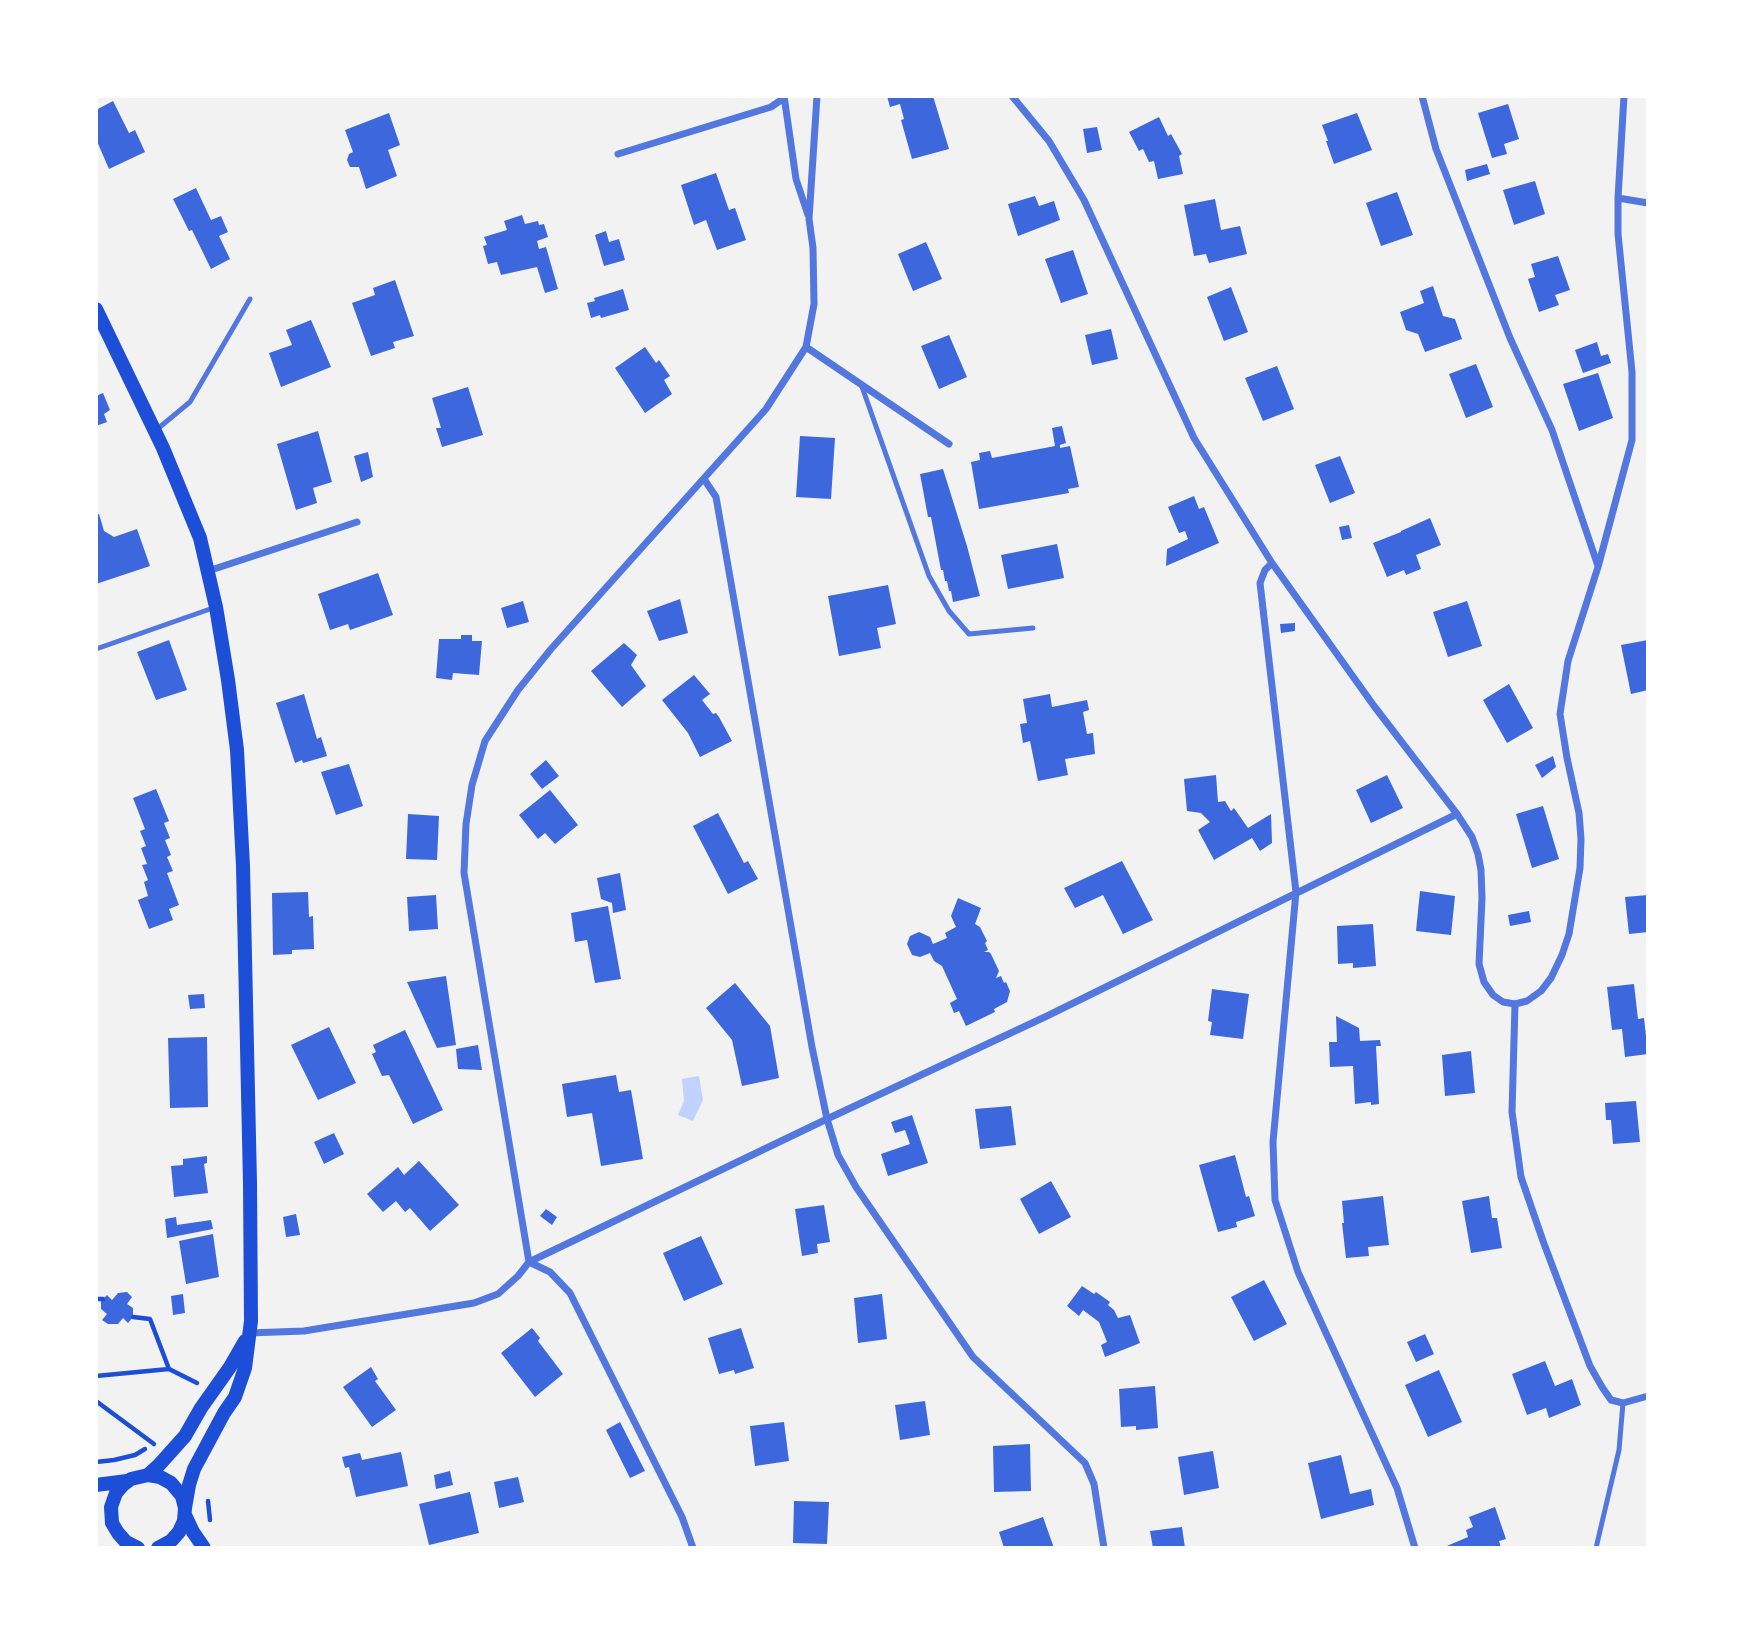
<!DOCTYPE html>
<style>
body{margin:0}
#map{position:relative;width:1744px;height:1644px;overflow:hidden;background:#f2f2f2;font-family:Signika,sans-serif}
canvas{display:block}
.frame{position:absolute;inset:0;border:98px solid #fff;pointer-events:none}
</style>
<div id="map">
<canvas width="1744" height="1644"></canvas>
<div class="frame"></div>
</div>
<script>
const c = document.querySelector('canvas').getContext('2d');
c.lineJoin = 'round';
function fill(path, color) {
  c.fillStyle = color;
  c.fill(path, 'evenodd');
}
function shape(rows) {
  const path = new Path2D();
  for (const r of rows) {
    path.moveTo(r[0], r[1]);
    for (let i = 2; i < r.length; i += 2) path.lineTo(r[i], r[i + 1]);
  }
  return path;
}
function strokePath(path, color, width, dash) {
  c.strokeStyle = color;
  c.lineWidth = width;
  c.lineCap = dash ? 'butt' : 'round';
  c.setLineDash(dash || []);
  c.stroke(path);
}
fill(shape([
 [699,1076,703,1100,693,1121,678,1115,684,1101,682,1079]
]), '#bfd3fe');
fill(shape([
 [887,96,933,96,949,149,912,159,901,120,904,119,900,104,890,107],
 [113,101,129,133,135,130,145,152,109,169,96,139,96,110],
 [1508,104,1519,139,1504,144,1507,154,1492,158,1478,113],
 [389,113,400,145,388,150,397,176,366,189,359,167,350,167,347,160,349,154,353,152,345,130],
 [1357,113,1372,150,1334,164,1326,141,1328,141,1322,125],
 [1159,117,1168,136,1171,134,1182,154,1179,156,1183,174,1158,179,1154,161,1149,162,1143,149,1139,151,1129,132],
 [1097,127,1102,150,1087,153,1083,129],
 [1487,164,1490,174,1467,181,1465,170],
 [716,173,729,210,735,208,746,240,717,250,706,220,694,225,681,185],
 [1535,181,1545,214,1514,225,1503,190],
 [196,188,211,220,221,216,228,232,219,236,230,259,211,269,192,230,189,231,173,199],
 [1397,192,1413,235,1381,246,1366,203],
 [1035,196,1039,206,1054,201,1060,220,1018,236,1008,204],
 [1215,199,1221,230,1240,226,1247,254,1209,263,1206,254,1194,256,1184,205],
 [522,215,525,224,538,221,539,225,544,224,548,237,537,241,539,249,546,247,558,289,545,293,537,267,501,275,497,262,488,264,483,246,487,245,484,237,507,230,504,221],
 [606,231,609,242,619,239,625,260,604,266,595,235],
 [926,242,942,279,913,291,898,254],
 [1073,250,1088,294,1061,303,1045,259],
 [1558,256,1570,290,1555,295,1559,305,1539,312,1528,279,1535,277,1531,264],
 [395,280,414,336,393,342,395,348,371,356,352,303,375,295,373,288],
 [1433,286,1443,316,1455,319,1462,339,1425,352,1418,334,1406,330,1400,312,1424,303,1420,291],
 [1231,287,1248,332,1224,341,1207,297],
 [623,289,629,310,601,318,600,315,591,318,587,303,595,301,594,298],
 [311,320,331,367,281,387,269,353,292,345,286,330],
 [1111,329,1118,359,1092,365,1085,335],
 [949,335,967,377,939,389,921,346],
 [1597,342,1601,356,1608,354,1611,363,1583,373,1575,350],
 [645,347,656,363,659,360,670,376,664,380,672,394,645,413,615,368],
 [1476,364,1493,407,1466,418,1449,374],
 [1277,366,1294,409,1263,421,1245,378],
 [1598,373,1613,418,1579,431,1563,384],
 [468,387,483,435,442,447,436,428,441,428,432,398],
 [103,393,110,410,104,414,107,422,96,426,96,396],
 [1062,426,1066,443,1060,445,1060,448,1070,446,1079,487,1068,489,1069,493,979,509,971,462,980,460,979,453,990,451,992,458,1055,446,1052,428],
 [318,431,332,482,313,488,317,503,296,510,277,444],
 [800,436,835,438,831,499,796,497],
 [368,452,373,477,361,482,354,456],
 [1340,456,1355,493,1330,503,1315,465],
 [943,469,967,546,980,596,953,602,951,591,949,591,947,581,945,581,943,570,941,570,931,517,928,517,920,474],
 [1194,496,1199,509,1204,507,1219,543,1166,566,1167,549,1188,539,1185,531,1179,533,1168,507],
 [99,514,104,531,114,537,137,529,150,566,96,584,96,515],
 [1430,518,1441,545,1416,555,1421,569,1406,575,1404,570,1387,577,1373,543,1401,532,1401,531],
 [1349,525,1352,538,1342,540,1339,527],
 [1057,544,1064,578,1008,589,1001,555],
 [378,573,393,615,350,630,348,624,330,630,318,594],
 [888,585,896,624,877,628,881,648,839,656,828,596],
 [680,599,688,633,659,641,647,611],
 [523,601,529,622,507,628,501,608],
 [1467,601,1482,646,1448,657,1433,612],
 [1295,623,1295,631,1281,633,1280,624],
 [461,635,472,635,472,641,482,641,479,675,453,673,452,680,436,678,439,639,461,639],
 [169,640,187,690,156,700,137,652],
 [1648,640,1648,690,1631,694,1621,645],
 [624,643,637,655,631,665,646,686,622,707,591,671],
 [694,675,710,694,702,700,713,714,716,713,719,717,732,741,700,757,688,733,662,700],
 [1509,684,1533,728,1507,743,1483,700],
 [304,694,317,739,321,737,327,756,303,763,302,760,295,763,276,703],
 [1050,694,1052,707,1087,700,1089,710,1083,712,1087,734,1093,733,1095,754,1065,759,1068,775,1038,781,1030,741,1023,743,1020,724,1027,723,1023,699],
 [1553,756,1556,767,1542,778,1535,765],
 [546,760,559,776,542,789,530,774],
 [349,764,363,806,336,815,321,772],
 [1216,775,1218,802,1225,801,1231,811,1234,808,1248,828,1271,814,1272,843,1260,851,1252,838,1214,860,1198,830,1210,822,1201,813,1187,811,1184,779],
 [1387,775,1403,808,1371,823,1356,790],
 [156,789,169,821,164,823,170,838,165,840,171,855,167,857,173,871,167,873,179,905,169,909,173,920,149,929,138,900,148,896,144,882,148,880,142,865,147,864,141,848,146,846,140,831,145,829,133,798],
 [550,790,578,825,555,844,545,833,538,839,519,815],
 [1543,806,1559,859,1532,868,1516,814],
 [718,813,744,863,748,861,758,879,728,894,693,826],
 [408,814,439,816,437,860,406,859],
 [1122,861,1153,920,1123,934,1103,895,1075,908,1064,888],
 [620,873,626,910,613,913,612,903,601,899,597,878],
 [1420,891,1455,896,1451,935,1416,931],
 [308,892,309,917,313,916,314,949,292,950,292,954,273,955,272,893],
 [436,895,438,929,409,931,407,897],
 [1648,895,1648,932,1629,934,1625,897],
 [958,898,981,908,975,924,980,927,987,941,985,943,988,950,984,952,989,952,991,954,999,971,996,978,1001,976,1004,983,1006,982,1010,991,1007,1002,994,1009,995,1012,966,1026,959,1011,954,1013,950,1003,957,999,942,966,934,961,930,953,920,957,912,955,907,944,910,936,919,932,930,937,933,944,947,938,945,933,956,927,951,916],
 [608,906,621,979,595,983,587,940,575,942,571,913],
 [1529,911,1531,922,1510,926,1508,915],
 [1373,924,1376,966,1353,968,1353,963,1338,964,1337,926],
 [446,976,456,1045,437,1048,407,982],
 [735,983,770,1026,779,1078,742,1086,732,1040,706,1008],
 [1634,984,1638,1019,1644,1018,1648,1054,1625,1057,1622,1029,1612,1030,1607,987],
 [1212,989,1249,994,1243,1039,1210,1035,1212,1022,1208,1021],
 [204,994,205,1008,190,1009,188,995],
 [1336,1016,1359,1028,1360,1041,1380,1040,1381,1046,1376,1046,1379,1104,1371,1105,1371,1102,1355,1104,1353,1066,1330,1067,1329,1042,1337,1042],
 [329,1027,356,1083,318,1100,291,1045],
 [405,1030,443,1110,413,1124,389,1075,382,1076,372,1054,376,1052,373,1045],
 [207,1037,208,1107,170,1108,168,1038],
 [478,1045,482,1070,458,1069,456,1049],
 [1471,1051,1475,1093,1445,1096,1442,1055],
 [616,1075,619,1092,631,1090,643,1159,601,1166,592,1113,567,1117,562,1084],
 [1636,1101,1640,1142,1613,1144,1611,1120,1606,1120,1605,1103],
 [1011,1106,1016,1145,980,1149,975,1109],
 [912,1115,928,1163,888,1176,881,1154,910,1144,905,1130,895,1133,891,1122],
 [334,1133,344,1154,324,1164,314,1142],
 [1235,1155,1246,1197,1249,1196,1255,1216,1236,1222,1237,1227,1218,1232,1199,1165],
 [207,1156,207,1163,204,1164,208,1193,174,1197,171,1166,183,1165,183,1159],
 [419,1161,459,1205,430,1231,410,1208,405,1212,396,1201,383,1212,367,1194,398,1167,404,1175],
 [1051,1181,1071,1217,1039,1234,1020,1199],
 [1383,1196,1389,1245,1368,1247,1369,1256,1346,1258,1342,1223,1344,1223,1342,1201],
 [1489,1196,1492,1218,1497,1218,1502,1248,1471,1253,1462,1201],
 [824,1205,830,1242,817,1244,818,1253,802,1256,795,1209],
 [546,1209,557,1217,552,1225,540,1216],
 [296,1214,300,1235,286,1237,283,1217],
 [176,1217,177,1225,211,1220,213,1229,167,1238,165,1219],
 [213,1234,219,1277,186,1284,179,1241],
 [701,1236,723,1284,684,1301,663,1253],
 [1264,1280,1287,1324,1254,1341,1231,1297],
 [1082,1286,1094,1294,1096,1292,1110,1302,1108,1305,1114,1310,1118,1318,1130,1315,1140,1343,1105,1357,1101,1345,1107,1342,1099,1322,1083,1310,1079,1316,1067,1306],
 [127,1292,132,1297,127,1304,133,1308,133,1317,128,1323,123,1318,118,1324,108,1324,102,1320,107,1314,101,1309,101,1301,107,1295,112,1300,118,1293],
 [183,1294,185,1313,173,1315,171,1296],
 [882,1294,887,1339,858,1343,854,1298],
 [532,1328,540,1338,538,1341,563,1374,535,1397,501,1353],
 [741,1328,754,1368,735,1374,734,1370,719,1374,708,1338],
 [1425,1334,1434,1354,1416,1362,1407,1342],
 [1545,1361,1555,1386,1572,1379,1581,1405,1549,1418,1546,1408,1527,1415,1512,1374],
 [371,1367,378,1379,375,1381,396,1410,372,1427,343,1387],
 [1439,1370,1462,1422,1428,1437,1405,1385],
 [1155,1386,1158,1428,1136,1430,1136,1426,1121,1427,1119,1389],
 [925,1401,930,1435,900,1440,895,1405],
 [620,1422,645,1471,630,1478,606,1430],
 [784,1422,789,1461,755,1466,750,1426],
 [1030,1444,1031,1491,994,1492,993,1446],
 [1213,1451,1219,1488,1184,1495,1178,1457],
 [401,1452,408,1486,356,1497,349,1467,345,1468,342,1457,360,1453,362,1460],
 [1341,1455,1350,1494,1371,1489,1374,1505,1321,1519,1308,1463],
 [450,1471,453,1485,436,1489,434,1475],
 [518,1477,524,1502,499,1508,494,1482],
 [470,1492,479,1533,429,1545,419,1504],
 [794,1501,829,1502,827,1544,793,1543],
 [1495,1507,1506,1539,1499,1541,1501,1548,1442,1548,1468,1537,1466,1530,1473,1527,1469,1517],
 [1043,1517,1054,1548,1004,1548,999,1532],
 [1182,1527,1185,1548,1153,1548,1150,1531]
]), '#3d67dc');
strokePath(shape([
 [96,1299,103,1299],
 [133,1317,150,1319,169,1369],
 [96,1376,169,1369,197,1383],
 [96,1401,154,1444],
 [96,1462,114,1460,135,1455,145,1449],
 [208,1501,210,1520]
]), '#1d4ed8', 4.5);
strokePath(shape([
 [861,384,929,576,949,611,969,634,1033,628],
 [155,431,190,402,250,299],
 [96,649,213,608],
 [1596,1548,1619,1450,1623,1403]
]), '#5277de', 5);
strokePath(shape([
 [784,96,796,179,808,215],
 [1012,96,1049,141,1084,200,1194,438,1272,563,1374,706,1457,814,1472,837,1478,854,1481,870,1482,898,1479,964,1484,982,1493,995,1503,1002,1515,1004,1527,1001,1541,991,1551,978,1562,955,1569,934,1580,868,1581,839,1579,813,1567,758,1560,714,1568,661,1598,567,1632,440,1632,372,1618,234,1618,198,1624,96],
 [1422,96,1436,149,1510,338,1552,430,1598,566],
 [618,154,771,107,784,98],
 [1618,198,1648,203],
 [806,347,949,444],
 [704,479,716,497,812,1047,827,1119,838,1155,856,1187,973,1357,1085,1463,1094,1484,1104,1548],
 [1272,563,1265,570,1260,583,1296,892,1273,1142,1275,1200,1298,1272,1397,1488,1415,1548],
 [208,571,357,522],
 [1515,1004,1512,1112,1521,1177,1543,1241,1590,1366,1602,1387,1611,1400,1623,1403,1648,1396],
 [249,1333,304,1331,474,1303,498,1294,518,1276,529,1262,827,1119,1047,1016,1457,814],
 [693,1548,682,1517,570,1293,550,1272,529,1262,464,873,466,824,472,785,485,741,518,690,551,649,766,409,806,347,814,304,813,248,809,219,817,96]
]), '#5277de', 7);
strokePath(shape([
 [96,309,163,448,200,538,216,607,228,680,237,750,243,866,250,1183,251,1321,245,1368,235,1397,224,1413,194,1469,189,1485,185,1508],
 [148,1475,159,1465,185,1436,201,1408,230,1367,245,1341],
 [96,1485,127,1481],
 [185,1515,193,1532,204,1548],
 [138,1548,126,1542,118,1533,112,1523,111,1507,116,1493,123,1485,131,1479,148,1475,160,1477,171,1483,182,1496,185,1508,184,1521,179,1532,171,1541,158,1548]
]), '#1d4ed8', 14);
</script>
